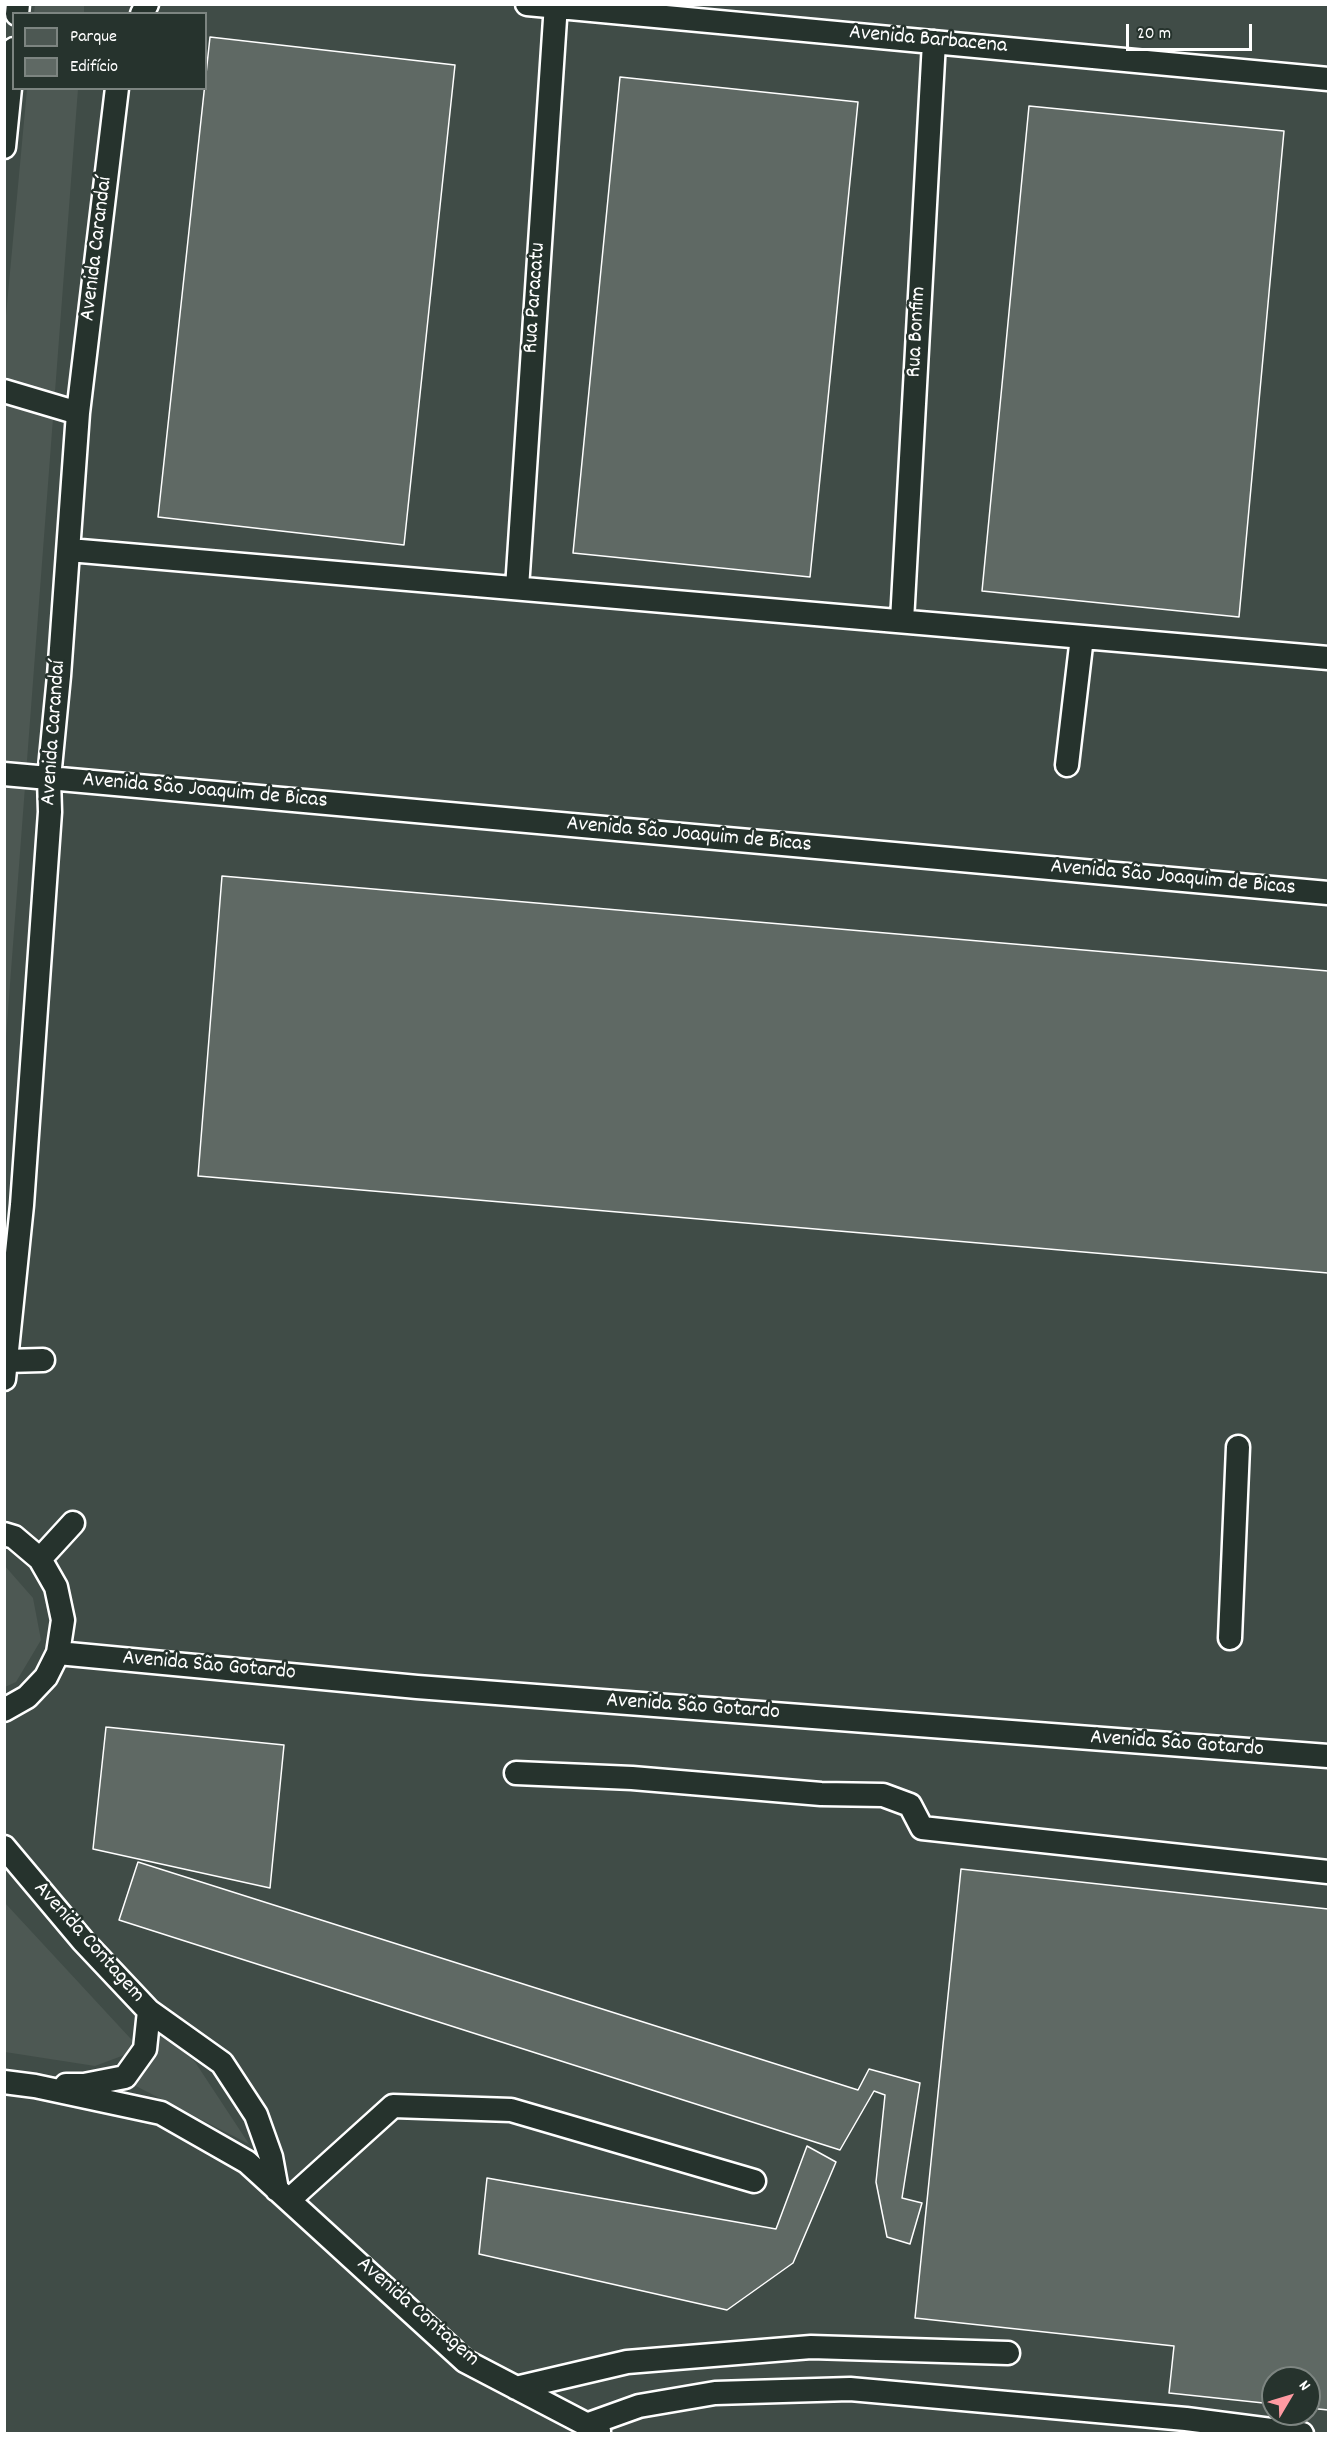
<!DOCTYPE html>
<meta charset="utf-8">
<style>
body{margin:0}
#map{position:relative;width:1333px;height:2438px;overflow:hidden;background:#333f3a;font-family:Dekko,sans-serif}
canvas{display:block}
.frame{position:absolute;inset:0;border:6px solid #fff;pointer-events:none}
.legend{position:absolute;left:12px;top:12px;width:195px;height:78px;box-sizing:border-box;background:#26332d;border:2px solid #7d8581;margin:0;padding:8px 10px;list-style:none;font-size:18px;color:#fff}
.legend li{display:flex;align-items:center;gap:12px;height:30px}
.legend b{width:30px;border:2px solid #7d8581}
.north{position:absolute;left:1261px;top:2366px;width:60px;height:60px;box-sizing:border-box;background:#26332d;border:2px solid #7d8581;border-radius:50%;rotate:52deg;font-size:16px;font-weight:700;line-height:24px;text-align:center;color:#fff}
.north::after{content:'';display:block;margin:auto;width:21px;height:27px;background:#ff9aa2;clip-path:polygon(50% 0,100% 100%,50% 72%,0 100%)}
.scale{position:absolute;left:1126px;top:24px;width:126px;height:27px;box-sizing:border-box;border:3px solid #fff;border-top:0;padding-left:8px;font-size:18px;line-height:21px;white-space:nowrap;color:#fff;-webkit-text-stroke:4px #26332d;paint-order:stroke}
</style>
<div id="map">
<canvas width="1333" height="2438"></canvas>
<div class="frame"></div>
<ul class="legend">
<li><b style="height:16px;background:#4d5853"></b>Parque</li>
<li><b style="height:16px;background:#5f6964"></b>Edifício</li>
</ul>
<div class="north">N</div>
<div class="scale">20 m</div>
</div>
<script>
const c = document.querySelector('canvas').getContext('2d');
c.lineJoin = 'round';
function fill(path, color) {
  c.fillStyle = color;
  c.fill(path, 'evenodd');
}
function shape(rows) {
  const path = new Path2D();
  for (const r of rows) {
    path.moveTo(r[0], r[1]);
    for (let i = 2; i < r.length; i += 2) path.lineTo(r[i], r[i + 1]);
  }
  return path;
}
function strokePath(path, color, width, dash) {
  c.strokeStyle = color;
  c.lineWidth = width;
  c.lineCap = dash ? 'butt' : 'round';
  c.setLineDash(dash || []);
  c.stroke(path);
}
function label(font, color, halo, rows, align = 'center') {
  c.font = font + ' Dekko,sans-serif';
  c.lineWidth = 5;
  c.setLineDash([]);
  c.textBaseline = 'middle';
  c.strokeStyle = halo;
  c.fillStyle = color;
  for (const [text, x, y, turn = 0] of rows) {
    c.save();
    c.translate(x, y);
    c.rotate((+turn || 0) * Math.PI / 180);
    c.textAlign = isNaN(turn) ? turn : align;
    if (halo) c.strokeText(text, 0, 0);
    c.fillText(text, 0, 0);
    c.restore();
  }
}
fill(shape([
 [5,5,1328,5,1328,2433,5,2433],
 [14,14,206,14,206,88,14,88],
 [1273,2378,1309,2378,1309,2414,1273,2414]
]), '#404c47');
fill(shape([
 [35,5,84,5,84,13,34,13],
 [27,89,78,89,5,1050,5,326],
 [4,1565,33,1598,41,1640,16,1682,5,1687],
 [5,1903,130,2038,148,2054,157,2025,195,2062,249,2144,130,2083,148,2061,130,2046,127,2054,95,2066,5,2052]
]), '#4d5853');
const building = shape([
 [210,37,455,65,404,545,158,517,210,37],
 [620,77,858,102,810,577,573,553,620,77],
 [1029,106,1284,131,1239,617,982,591,1029,106],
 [222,876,1328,971,1328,1273,198,1176,222,876],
 [106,1727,284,1745,270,1888,93,1849,106,1727],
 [138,1862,858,2090,869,2069,920,2083,902,2198,922,2203,910,2244,887,2237,876,2182,885,2095,874,2091,840,2150,119,1920,138,1862],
 [961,1869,1328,1909,1328,2410,1309,2408,1309,2378,1273,2378,1273,2404,1169,2393,1174,2346,915,2318,961,1869],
 [807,2146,836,2162,793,2263,727,2310,479,2254,487,2178,776,2229,807,2146]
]);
fill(building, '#5f6964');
strokePath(building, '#fff', 1.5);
const lane = shape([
 [527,4,1328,79],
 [17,14,18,4],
 [142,14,147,4],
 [4,147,14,49],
 [4,391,78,413],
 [69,550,1328,658],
 [517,588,556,4],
 [902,621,934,42],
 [1067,765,1082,637],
 [4,774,1328,893],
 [6,1361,43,1360],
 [4,1379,22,1205,50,812,49,778,59,676,78,413,117,88],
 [4,1534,14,1537,40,1559,56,1587,63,1620,58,1653,46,1677,27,1697,4,1710],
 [40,1559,73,1523],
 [1230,1638,1238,1447],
 [58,1653,417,1687,1328,1756],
 [516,1773,632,1778,821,1794,883,1795,910,1805,922,1828,1328,1872],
 [4,1847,83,1941,149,2011,145,2049,125,2077,84,2085,66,2085],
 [149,2011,222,2063,256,2115,271,2157,277,2190],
 [4,2082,35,2086,161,2113,247,2162,465,2361,599,2431],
 [289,2200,393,2106,511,2110,754,2181],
 [516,2388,627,2362,811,2347,1008,2353],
 [586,2425,639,2406,715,2393,850,2389,1186,2419,1302,2434]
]);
strokePath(lane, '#fff', 27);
strokePath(lane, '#26332d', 22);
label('22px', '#fff', '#26332d', [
 ["Avenida Barbacena",928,41,5],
 ["Avenida Carandaí",98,249,-83],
 ["Rua Paracatu",536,298,-86],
 ["Rua Bonfim",918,332,-87],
 ["Avenida Carandaí",55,733,-86],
 ["Avenida São Joaquim de Bicas",205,792,5],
 ["Avenida São Joaquim de Bicas",689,836,5],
 ["Avenida São Joaquim de Bicas",1173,879,5],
 ["Avenida São Gotardo",209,1667,5],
 ["Avenida São Gotardo",693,1708,4],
 ["Avenida São Gotardo",1177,1745,4],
 ["Avenida Contagem",88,1943,48],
 ["Avenida Contagem",417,2313,41]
]);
</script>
